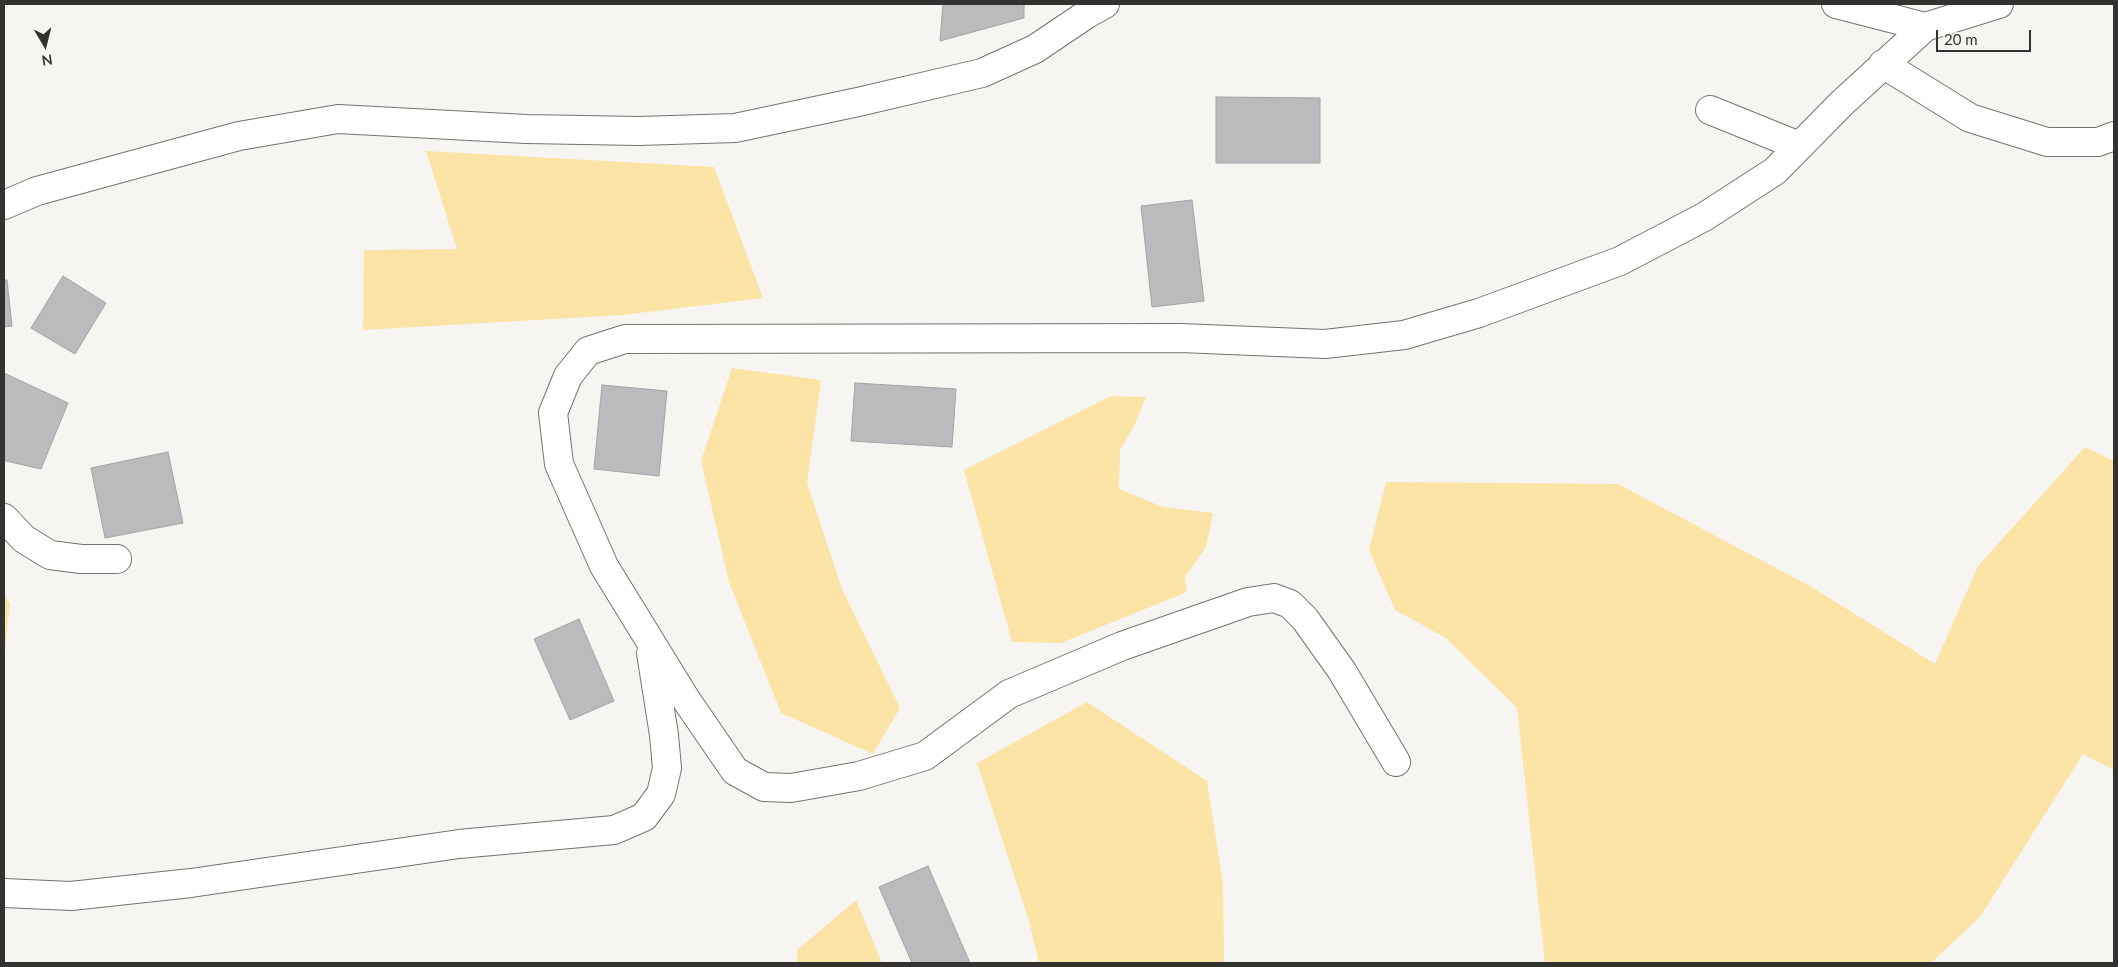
<!DOCTYPE html>
<style>
body{margin:0}
#map{position:relative;width:2118px;height:967px;overflow:hidden;background:#f7f5f1;font-family:Lato,sans-serif}
canvas{display:block}
.frame{position:absolute;inset:0;border:5px solid #333231;pointer-events:none}
.north{position:absolute;left:20px;top:20px;width:50px;height:50px;-webkit-text-stroke:4px #f7f5f1;paint-order:stroke;rotate:172deg;font-size:14px;font-weight:700;line-height:20px;text-align:center;color:#333231}
.north::after{content:'';display:block;margin:auto;width:18px;height:22px;background:#333231;clip-path:polygon(50% 0,100% 100%,50% 72%,0 100%)}
.scale{position:absolute;left:1936px;top:30px;width:95px;height:22px;box-sizing:border-box;border:2px solid #333231;border-top:0;padding-left:6px;font-size:15px;line-height:18px;white-space:nowrap;color:#333231;-webkit-text-stroke:4px #f7f5f1;paint-order:stroke}
</style>
<div id="map">
<canvas width="2118" height="967"></canvas>
<div class="frame"></div>
<div class="north">N</div>
<div class="scale">20 m</div>
</div>
<script>
const c = document.querySelector('canvas').getContext('2d');
c.lineJoin = 'round';
function fill(path, color) {
  c.fillStyle = color;
  c.fill(path, 'evenodd');
}
function shape(rows) {
  const path = new Path2D();
  for (const r of rows) {
    path.moveTo(r[0], r[1]);
    for (let i = 2; i < r.length; i += 2) path.lineTo(r[i], r[i + 1]);
  }
  return path;
}
function strokePath(path, color, width, dash) {
  c.strokeStyle = color;
  c.lineWidth = width;
  c.lineCap = dash ? 'butt' : 'round';
  c.setLineDash(dash || []);
  c.stroke(path);
}
fill(shape([
 [426,151,714,167,763,298,623,315,363,330,364,250,457,249],
 [732,368,821,380,807,483,842,589,900,708,873,754,781,713,729,582,701,461],
 [1111,396,1146,397,1134,426,1120,450,1119,489,1163,507,1213,513,1206,547,1185,577,1187,592,1061,643,1012,642,964,470],
 [2085,447,2114,461,2114,770,2083,754,1980,917,1931,963,1545,963,1517,708,1446,638,1395,610,1369,550,1386,482,1618,484,1810,586,1935,664,1978,566],
 [4,593,10,604,4,658],
 [1087,702,1207,781,1223,884,1224,963,1039,963,1029,921,977,763],
 [856,900,882,963,797,963,797,950]
]), '#fce4a7');
const building = shape([
 [943,4,1024,4,1024,18,940,41,943,4],
 [1216,97,1320,98,1320,163,1216,163,1216,97],
 [1192,200,1204,301,1152,307,1141,206,1192,200],
 [63,276,106,303,75,354,31,328,63,276],
 [4,280,7,280,12,326,4,327,4,280],
 [4,373,68,403,41,469,6,461,4,458,4,373],
 [855,383,956,389,952,447,851,441,855,383],
 [602,385,667,391,659,476,594,469,602,385],
 [168,452,183,523,105,538,91,468,168,452],
 [579,619,614,701,570,720,534,639,579,619],
 [928,866,970,963,912,963,879,887,928,866]
]);
fill(building, '#bdbabe');
strokePath(building, '#a5a2a6', 1);
const minor = shape([
 [1836,4,1925,27],
 [1883,64,1970,118,2047,142,2098,142,2114,136],
 [1710,110,1799,146],
 [4,205,37,191,239,136,338,119,526,129,639,131,735,128,858,102,982,73,1035,49,1087,14,1105,4],
 [4,518,24,539,50,555,81,559,117,559],
 [1396,762,1342,671,1305,619,1290,604,1274,598,1248,602,1122,646,1009,694,925,756,859,776,791,788,764,787,735,771,687,701,604,566,559,464,553,413,568,376,588,351,625,339,1181,338,1325,344,1404,335,1479,313,1620,261,1704,217,1775,171,1842,103,1925,27,1999,4],
 [4,893,71,896,191,883,459,844,614,830,644,817,661,794,667,768,664,735,651,653]
]);
strokePath(minor, '#75736f', 30);
strokePath(minor, '#fff', 28);
</script>
